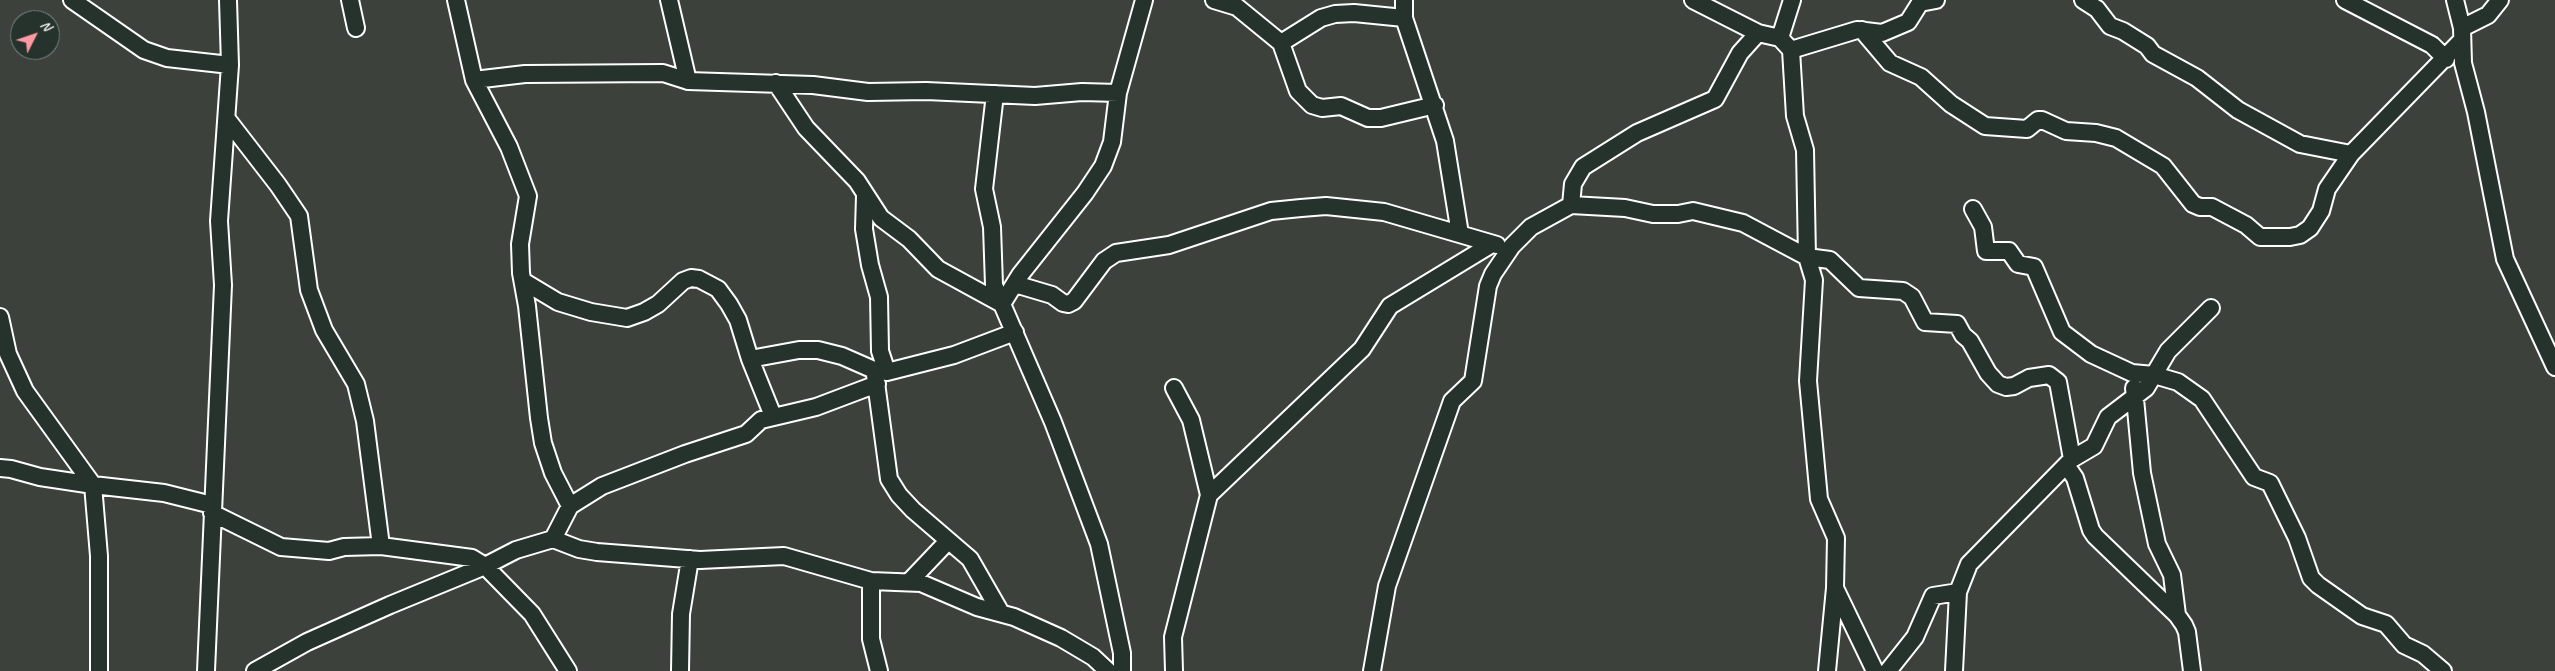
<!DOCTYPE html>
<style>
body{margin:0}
#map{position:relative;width:2555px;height:671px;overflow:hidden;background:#3c413c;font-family:Caveat,sans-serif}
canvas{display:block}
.north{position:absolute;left:10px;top:10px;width:50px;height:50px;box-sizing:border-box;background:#26332d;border:1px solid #7d8581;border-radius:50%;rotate:49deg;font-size:14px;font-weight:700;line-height:20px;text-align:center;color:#fff}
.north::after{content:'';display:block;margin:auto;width:18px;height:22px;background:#ff9aa2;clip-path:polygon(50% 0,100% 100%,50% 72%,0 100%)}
</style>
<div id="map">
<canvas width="2555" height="671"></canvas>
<div class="north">N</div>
</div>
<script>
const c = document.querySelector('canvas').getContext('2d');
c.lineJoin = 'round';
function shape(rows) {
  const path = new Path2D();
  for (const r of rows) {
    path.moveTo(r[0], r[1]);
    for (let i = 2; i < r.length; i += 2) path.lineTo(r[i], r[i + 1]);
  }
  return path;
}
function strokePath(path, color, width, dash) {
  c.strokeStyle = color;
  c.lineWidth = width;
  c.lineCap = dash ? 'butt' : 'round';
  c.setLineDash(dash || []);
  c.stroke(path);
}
const minor = shape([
 [72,0,144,50,167,58,230,65],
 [350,0,356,28],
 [456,0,474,80,509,147,528,196,520,244,521,273,527,306,539,418,543,443,553,473,570,506,553,539],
 [669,0,688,81],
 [1214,0,1237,7,1281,43,1298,91,1312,105,1322,108,1341,106,1368,118,1381,118,1435,105],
 [1404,0,1404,18,1445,141,1460,234],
 [1693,0,1758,33,1780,38,1791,50,1795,116,1805,150,1807,257,1814,280,1808,381,1819,499,1836,538,1835,588,1827,671],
 [2083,0,2097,9,2110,26,2123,31,2147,46,2153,54,2197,78,2238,110,2300,144,2351,154],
 [2345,0,2432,45,2446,59],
 [2455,0,2462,28,2463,63,2476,112,2505,259,2555,367],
 [2462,28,2488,15,2500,0],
 [1862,30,1890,63,1921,77,1951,104,1985,126,2027,129,2038,120,2042,120,2066,131,2096,133,2116,138,2163,166,2193,204,2200,207,2212,207,2246,225,2260,237,2290,237,2300,235,2310,228,2321,211,2327,189,2351,154,2461,41],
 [1780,38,1792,0],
 [1281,43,1321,18,1335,14,1354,13,1404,18],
 [1791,50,1857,30,1882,33,1908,22,1920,3,1936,0],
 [474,80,525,74,663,73,688,81,813,85,868,92,926,91,1035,96,1082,92,1118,93],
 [776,83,806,128,857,181,881,218,909,239,938,269,1002,304],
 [995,94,984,189,992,227,994,285,1002,304],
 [227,119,278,185,299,216,309,290,324,330,356,384,365,421,381,546],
 [865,196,864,229,870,265,879,297,880,351,887,372],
 [1571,205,1573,184,1583,167,1637,133,1715,99,1740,53,1758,33],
 [1973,209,1983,227,1986,251,2009,251,2018,264,2034,267,2062,332,2091,354,2132,373,2154,375,2178,382,2202,399,2254,477,2270,483,2297,538,2311,578,2318,585,2362,616,2386,624,2404,645,2423,654,2443,671],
 [523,281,558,302,591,312,627,318,644,312,658,304,683,281,691,278,699,279,718,289,729,304,738,320,750,359,799,350,818,350,842,356,874,370,887,372,954,355,1015,332],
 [1015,284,1052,295,1063,303,1068,304,1074,301,1104,261,1116,253,1169,245,1271,211,1301,208,1326,206,1384,212,1497,245],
 [0,317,8,354,25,391,93,485,164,493,212,505],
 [750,359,773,416],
 [875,375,889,479,899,495,913,510,970,559,1001,613],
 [1174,388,1191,420,1209,495],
 [2134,388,2142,473,2157,544,2172,575,2177,615],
 [2066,465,2075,478,2091,530,2095,536,2177,615,2184,625,2187,632,2192,671],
 [0,468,11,469,40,477,93,485,99,556,99,671],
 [570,506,602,486,685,454,746,434,761,420,816,407,877,384],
 [212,513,281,547,329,551,344,547,381,546,472,558,485,566,532,614,568,671],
 [871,581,871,639,879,671],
 [910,581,948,541],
 [1835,588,1875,671],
 [206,671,223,285,219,221,230,65,228,0],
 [255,671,307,642,390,605,485,566,516,550,553,539,579,549,597,552,700,560,784,556,871,581,921,583,977,607,1014,617,1061,638,1093,657,1108,671],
 [680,671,681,614,690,559],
 [1122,671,1122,653,1099,544,1053,422,1002,304,1020,275,1085,193,1103,166,1112,142,1118,93,1144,0],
 [1174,671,1173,637,1209,495,1362,349,1390,306,1492,244],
 [1372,671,1387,586,1452,401,1473,381,1488,286,1493,274,1512,246,1531,227,1571,205,1625,208,1653,214,1678,214,1693,211,1743,223,1807,257,1830,260,1859,288,1903,291,1912,297,1925,322,1957,324,1963,335,1970,341,1988,373,1998,384,2006,387,2014,386,2029,378,2049,375,2058,382,2072,459],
 [1888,671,1915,637,1933,596,1958,592,1969,564,2072,459,2094,446,2108,417,2146,388,2168,351,2211,308],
 [1954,671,1958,592]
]);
strokePath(minor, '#fff', 20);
strokePath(minor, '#26332d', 16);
</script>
